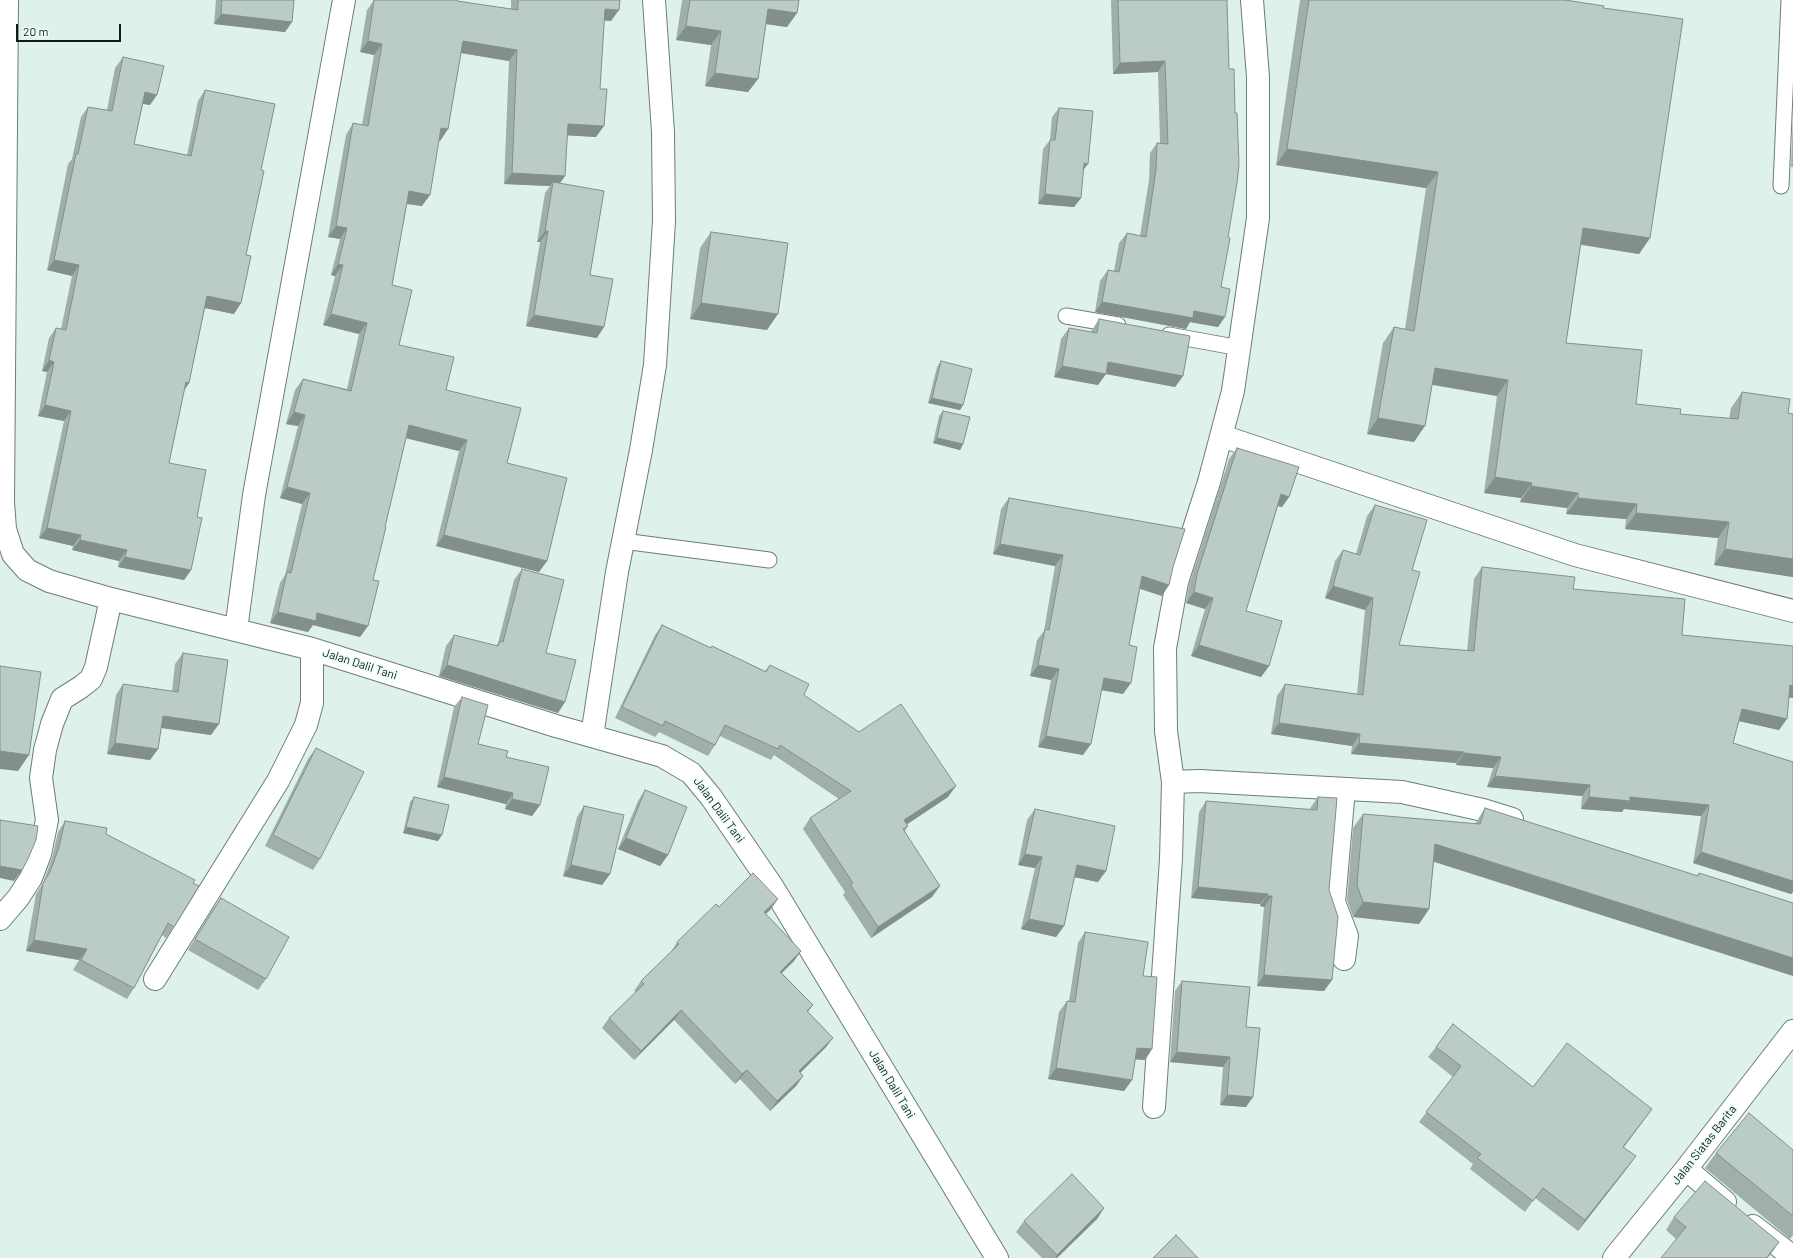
<!DOCTYPE html>
<style>
body{margin:0}
#map{position:relative;width:1793px;height:1258px;overflow:hidden;background:#dff1ed;font-family:Barlow,sans-serif}
canvas{display:block}
.scale{position:absolute;left:16px;top:24px;width:105px;height:18px;box-sizing:border-box;border:2px solid #141a19;border-top:0;padding-left:5px;font-size:12px;line-height:14px;white-space:nowrap;color:#141a19;-webkit-text-stroke:3px #edfffa;paint-order:stroke}
</style>
<div id="map">
<canvas width="1793" height="1258"></canvas>
<div class="scale">20 m</div>
</div>
<script>
const c = document.querySelector('canvas').getContext('2d');
c.lineJoin = 'round';
function shape(rows) {
  const path = new Path2D();
  for (const r of rows) {
    path.moveTo(r[0], r[1]);
    for (let i = 2; i < r.length; i += 2) path.lineTo(r[i], r[i + 1]);
  }
  return path;
}
function strokePath(path, color, width, dash) {
  c.strokeStyle = color;
  c.lineWidth = width;
  c.lineCap = dash ? 'butt' : 'round';
  c.setLineDash(dash || []);
  c.stroke(path);
}
function fill(path, color) {
  c.fillStyle = color;
  c.fill(path, 'evenodd');
}
function label(font, color, halo, rows, align = 'center') {
  c.font = font + ' Barlow,sans-serif';
  c.lineWidth = 3.5;
  c.setLineDash([]);
  c.textBaseline = 'middle';
  c.strokeStyle = halo;
  c.fillStyle = color;
  for (const [text, x, y, turn = 0] of rows) {
    c.save();
    c.translate(x, y);
    c.rotate((+turn || 0) * Math.PI / 180);
    c.textAlign = isNaN(turn) ? turn : align;
    if (halo) c.strokeText(text, 0, 0);
    c.fillText(text, 0, 0);
    c.restore();
  }
}
const lane = shape([
 [1781,186,1789,0],
 [1066,316,1118,325],
 [1169,335,1240,348],
 [623,541,769,560]
]);
const street = shape([
 [7,0,3,502,5,529,13,554,27,570,49,581,111,599,312,649,556,726,662,756,691,773,711,797,772,886,997,1258],
 [1252,0,1258,77,1258,218,1233,391,1209,482,1177,582,1165,648,1166,731,1173,782,1199,781,1402,792,1483,810,1512,819],
 [1222,436,1575,555,1793,611],
 [236,630,254,495,344,0],
 [592,736,617,572,641,450,655,365,664,221,663,132,654,0],
 [1344,789,1334,902,1347,936,1344,959],
 [0,919,18,898,31,878,40,854,47,820,41,778,45,750,52,724,62,699,81,687,91,679,96,667,111,599],
 [155,979,278,781,306,725,312,703,312,649],
 [1154,1107,1171,859,1173,782],
 [1686,1169,1725,1202],
 [1753,1226,1793,1257],
 [1614,1258,1686,1169,1793,1031]
]);
strokePath(lane, '#6d7d7a', 17);
strokePath(street, '#6d7d7a', 24);
strokePath(lane, '#fff', 15);
strokePath(street, '#fff', 22);
fill(shape([
 [216,0,294,0,292,22,285,32,214,24],
 [374,0,457,0,457,1,511,9,511,0,620,0,611,21,604,20,596,137,567,135,565,176,560,183,590,275,597,338,526,326,540,242,537,242,545,193,550,186,504,184,509,61,461,53,448,129,440,141,439,140,422,206,407,204,392,285,399,345,446,390,507,463,547,561,539,572,436,546,459,451,406,438,385,527,373,580,368,626,360,637,313,625,308,632,270,623,280,583,285,575,302,504,280,498,298,426,286,424,295,390,303,379,347,389,359,334,323,325,335,276,331,275,340,239,328,237,346,135,353,123,362,125,374,55,360,52,367,10],
 [683,0,799,0,797,13,787,27,766,24,758,79,748,92,705,86,711,45,676,40,682,1],
 [1111,0,1227,0,1221,287,1218,327,1190,322,1186,329,1095,312,1100,281,1108,270,1114,271,1119,243,1127,233,1140,236,1149,180,1150,153,1157,143,1160,143,1158,72,1113,74],
 [1300,0,1565,0,1603,8,1650,238,1639,254,1581,245,1566,343,1636,404,1680,414,1729,419,1731,408,1742,392,1788,413,1793,577,1714,565,1718,538,1625,529,1626,519,1566,514,1567,508,1520,502,1521,498,1484,493,1497,396,1432,385,1414,442,1367,434,1383,343,1394,327,1405,329,1426,188,1276,165],
 [123,57,150,105,143,104,134,144,187,155,198,101,205,90,261,170,246,255,241,303,234,314,205,308,189,383,184,391,169,463,197,517,191,570,184,580,118,567,119,561,72,550,73,546,39,538,64,421,38,416,47,372,42,371,49,338,56,328,61,329,72,276,47,270,68,164,72,159,81,117,88,107,107,110,115,68],
 [1059,108,1081,198,1074,207,1038,204,1043,149,1050,140,1052,117],
 [1793,117,1793,167,1791,167],
 [711,232,767,330,690,319,700,248],
 [1099,319,1183,376,1175,387,1106,374,1098,385,1054,377,1061,339,1069,328,1091,332,1092,330],
 [941,361,963,405,960,410,928,403,937,367],
 [943,411,963,444,960,450,933,443,939,416],
 [1237,448,1289,497,1282,507,1278,506,1246,611,1269,666,1261,677,1191,656,1205,609,1186,603,1189,585,1229,459],
 [1009,498,1162,596,1140,589,1129,645,1123,694,1101,690,1083,755,1038,747,1051,680,1030,676,1037,640,1044,631,1055,566,993,554,1001,509],
 [1375,505,1412,570,1399,645,1467,651,1474,579,1482,567,1573,589,1682,635,1793,698,1789,697,1779,730,1739,721,1733,743,1793,762,1793,892,1791,894,1693,863,1701,816,1624,809,1622,812,1581,809,1582,796,1487,787,1493,768,1456,765,1456,763,1351,754,1352,746,1271,734,1277,696,1285,684,1357,694,1365,610,1325,598,1335,561,1343,550,1356,554,1367,516],
 [522,569,546,653,558,713,439,676,446,646,454,635,496,646,498,643,514,580],
 [662,625,711,648,712,646,765,671,770,665,804,695,948,797,907,824,908,826,905,831,932,897,871,938,843,895,845,892,803,829,810,818,839,799,774,755,771,760,720,736,715,745,708,756,659,732,655,737,615,718,655,635],
 [183,653,211,735,161,728,158,749,150,760,107,754,116,695,123,684,172,691,175,664],
 [462,697,478,744,540,805,532,816,505,809,506,804,437,787,454,707],
 [316,748,320,859,313,870,265,846,308,759],
 [645,790,668,855,660,866,618,849,638,801],
 [414,797,438,841,403,833,410,802],
 [1318,797,1329,890,1332,980,1324,991,1257,986,1264,907,1260,906,1260,904,1191,898,1199,812,1206,801,1310,810,1311,807],
 [584,806,610,874,602,885,563,876,577,817],
 [1485,808,1697,876,1699,873,1793,903,1434,862,1429,909,1419,924,1353,917,1347,900,1353,828,1363,814,1475,824],
 [1035,809,1106,871,1098,882,1074,877,1064,926,1056,937,1021,929,1035,868,1018,865,1027,820],
 [65,821,106,834,174,927,166,938,162,935,134,988,127,999,73,970,79,960,26,951,36,894,43,883,52,858,58,832],
 [221,898,266,979,258,990,188,950,213,909],
 [719,907,771,909,766,914,794,961,782,973,813,1005,808,1012,833,1038,826,1047,800,1073,803,1076,796,1086,770,1111,740,1079,735,1084,674,1020,634,1060,602,1028,609,1018,636,992,634,991,641,981,671,952,677,942],
 [1085,932,1143,976,1152,1049,1145,1060,1135,1059,1132,1080,1124,1091,1048,1079,1059,1012,1067,1001,1069,1001,1078,943],
 [1182,981,1246,1027,1246,1107,1220,1105,1223,1067,1170,1062,1175,991],
 [1436,1047,1533,1087,1644,1120,1624,1147,1628,1167,1578,1231,1535,1198,1525,1212,1470,1169,1473,1164,1419,1122,1453,1077,1428,1057],
 [1793,1150,1793,1235,1790,1239,1705,1168,1716,1153],
 [1104,1208,1097,1219,1057,1258,1042,1258,1016,1232,1024,1221],
 [1674,1217,1779,1242,1770,1255,1676,1239,1666,1230]
]), '#a1afac');
fill(shape([
 [605,9,619,10,611,21,597,20],
 [768,9,797,13,787,27,758,23],
 [221,14,292,22,285,32,214,24],
 [686,26,721,31,711,45,676,40],
 [368,41,382,44,374,55,360,52],
 [463,41,517,50,509,61,455,52],
 [1165,61,1158,72,1113,74,1120,63],
 [715,73,758,79,748,92,705,86],
 [145,92,157,95,150,105,138,103],
 [568,124,604,126,596,137,560,135],
 [441,128,448,129,440,141,433,139],
 [1287,149,1438,172,1426,188,1276,165],
 [1084,163,1088,164,1081,173],
 [512,173,565,176,557,187,553,182,550,186,504,184],
 [409,191,430,195,422,206,401,203],
 [1045,194,1081,198,1074,207,1038,204],
 [336,226,347,228,340,239,328,237],
 [1583,228,1650,238,1639,254,1572,243],
 [545,231,548,231,540,242,537,242],
 [54,260,79,265,72,276,47,270],
 [338,264,343,265,335,276,331,275],
 [207,296,241,303,234,314,200,307],
 [1102,302,1194,311,1225,317,1218,327,1190,322,1186,329,1095,312],
 [701,303,778,314,767,330,690,319],
 [331,314,367,323,359,334,323,325],
 [534,315,604,327,597,338,526,326],
 [49,360,54,362,47,372,42,371],
 [1108,362,1183,376,1175,387,1101,373],
 [1062,366,1106,374,1098,385,1054,377],
 [1435,368,1508,380,1497,396,1424,383],
 [186,382,189,383,182,393],
 [932,398,963,405,960,410,928,403],
 [45,405,71,411,64,421,38,416],
 [294,412,305,415,298,426,286,424],
 [1378,418,1425,426,1414,442,1367,434],
 [409,425,467,440,459,451,401,437],
 [937,438,963,444,960,450,933,443],
 [1495,477,1532,483,1521,498,1484,493],
 [1531,486,1578,493,1567,508,1520,502],
 [287,487,310,493,302,504,280,498],
 [1281,494,1289,497,1282,507,1274,505],
 [1578,498,1637,504,1626,519,1566,514],
 [1636,513,1729,522,1718,538,1625,529],
 [47,528,81,535,73,546,39,538],
 [444,535,547,561,539,572,436,546],
 [80,540,127,550,119,561,72,550],
 [1000,544,1063,555,1055,566,993,554],
 [1725,549,1793,559,1793,577,1714,565],
 [125,557,191,570,184,580,118,567],
 [1142,576,1169,585,1162,596,1135,587],
 [1333,586,1373,598,1365,610,1325,598],
 [1194,592,1213,598,1205,609,1186,603],
 [278,612,317,613,368,626,360,637,313,625,308,632,270,623],
 [1199,645,1269,666,1261,677,1191,656],
 [447,665,565,702,558,713,439,676],
 [1038,665,1059,669,1051,680,1030,676],
 [1104,678,1131,683,1123,694,1096,689],
 [1790,685,1793,686,1793,698,1782,697],
 [1742,709,1787,719,1779,730,1734,720],
 [163,716,219,724,211,735,155,727],
 [1279,723,1360,734,1352,746,1271,734],
 [1046,736,1091,744,1083,755,1038,747],
 [115,743,158,749,150,760,107,754],
 [1359,743,1464,752,1456,763,1351,754],
 [0,751,29,755,18,771,0,769],
 [1464,753,1501,757,1493,768,1456,765],
 [1495,776,1590,785,1582,796,1487,787],
 [444,777,513,793,506,804,437,787],
 [956,786,948,797,897,831,904,820],
 [1589,797,1630,797,1709,805,1701,816,1624,809,1622,812,1581,809],
 [512,799,540,805,532,816,505,809],
 [406,827,442,835,438,841,403,833],
 [626,838,668,855,660,866,618,849],
 [1435,844,1793,958,1793,976,1425,859],
 [1701,852,1793,881,1793,892,1791,894,1693,863],
 [1025,854,1042,857,1035,868,1018,865],
 [571,865,610,874,602,885,563,876],
 [1077,865,1106,871,1098,882,1069,876],
 [0,866,22,870,14,881,0,878],
 [940,886,932,897,871,938,878,927],
 [1198,887,1268,894,1260,904,1191,898],
 [1267,896,1272,896,1264,907,1260,906],
 [778,899,771,909,757,922,764,912],
 [1363,902,1429,909,1419,924,1353,917],
 [1029,919,1064,926,1056,937,1021,929],
 [34,940,87,949,79,960,26,951],
 [801,951,794,961,773,981,780,972],
 [1264,975,1332,980,1324,991,1257,986],
 [681,1010,674,1020,634,1060,641,1051],
 [833,1038,826,1047,792,1081,799,1071],
 [1137,1048,1152,1049,1145,1060,1129,1059],
 [1177,1052,1230,1057,1223,1067,1170,1062],
 [1056,1068,1132,1080,1124,1091,1048,1079],
 [747,1070,740,1079,735,1084,742,1074],
 [803,1076,796,1086,770,1111,777,1101],
 [1227,1095,1253,1097,1246,1107,1220,1105],
 [1652,1109,1644,1120,1616,1157,1623,1147],
 [1636,1156,1628,1167,1578,1231,1585,1220],
 [1104,1208,1097,1219,1057,1258,1055,1258,1057,1255],
 [1779,1242,1770,1255,1767,1258,1766,1258]
]), '#838f8c');
const building = shape([
 [222,0,294,0,292,22,221,14,222,0],
 [374,0,457,0,457,1,518,10,518,0,620,0,619,10,605,9,600,89,607,89,604,126,568,124,565,176,512,173,517,50,463,41,448,129,441,128,430,195,409,191,392,285,412,290,399,345,454,357,446,390,521,408,507,463,567,478,547,561,444,535,467,440,409,425,385,527,386,527,373,580,379,581,368,626,317,613,316,621,278,612,287,572,291,573,310,493,287,487,305,415,294,412,303,379,351,391,367,323,331,314,343,265,338,264,347,228,336,226,353,123,368,126,382,44,368,41,374,0],
 [690,0,799,0,797,13,768,9,758,79,715,73,721,31,686,26,690,0],
 [1118,0,1227,0,1229,69,1234,69,1235,113,1237,113,1239,164,1237,183,1228,237,1230,238,1221,287,1230,289,1225,317,1194,311,1193,318,1102,302,1108,270,1119,272,1127,233,1146,237,1156,170,1157,143,1168,144,1165,61,1120,63,1118,0],
 [1309,0,1565,0,1604,6,1603,8,1683,19,1650,238,1583,228,1566,343,1642,350,1636,404,1681,409,1680,414,1738,419,1742,392,1790,399,1788,413,1793,414,1793,559,1725,549,1729,522,1636,513,1637,504,1578,498,1578,493,1531,486,1532,483,1495,477,1508,380,1435,368,1425,426,1378,418,1394,327,1414,331,1438,172,1287,149,1309,0],
 [123,57,164,66,157,95,145,92,134,144,191,156,205,90,275,104,261,170,264,171,246,255,251,256,241,303,207,296,189,383,186,382,169,463,206,470,197,517,202,518,191,570,125,557,127,550,80,540,81,535,47,528,71,411,45,405,54,362,49,360,56,328,66,330,79,265,54,260,76,154,78,154,88,107,112,111,123,57],
 [1059,108,1093,111,1088,164,1084,163,1081,198,1045,194,1050,140,1055,140,1059,108],
 [553,182,604,191,590,275,613,279,604,327,534,315,548,231,545,231,553,182],
 [711,232,788,243,778,314,701,303,711,232],
 [1099,319,1190,336,1183,376,1108,362,1106,374,1062,366,1069,328,1097,333,1099,319],
 [941,361,972,369,963,405,932,398,941,361],
 [943,411,970,417,963,444,937,438,943,411],
 [1237,448,1299,467,1289,497,1281,494,1246,611,1282,621,1269,666,1199,645,1213,598,1194,592,1197,574,1237,448],
 [1009,498,1185,529,1173,567,1169,585,1142,576,1129,645,1137,647,1131,683,1104,678,1091,744,1046,736,1059,669,1038,665,1045,629,1049,630,1063,555,1000,544,1009,498],
 [1375,505,1427,520,1412,570,1420,572,1399,645,1474,651,1482,567,1575,577,1573,589,1685,599,1682,635,1793,646,1793,686,1790,685,1787,719,1742,709,1733,743,1793,762,1793,881,1701,852,1709,805,1630,797,1630,801,1589,797,1590,785,1495,776,1501,757,1464,753,1464,752,1359,743,1360,734,1279,723,1285,684,1363,695,1373,598,1333,586,1343,550,1360,555,1375,505],
 [522,569,564,580,546,653,576,660,565,702,447,665,454,635,498,646,500,641,503,642,522,569],
 [662,625,711,648,712,646,766,672,770,665,809,684,804,695,859,732,901,704,956,786,904,820,908,826,903,829,940,886,878,927,850,884,853,883,810,818,851,791,780,745,778,749,725,725,715,745,665,721,663,726,622,707,662,625],
 [183,653,228,660,219,724,163,716,158,749,115,743,123,684,178,692,183,653],
 [0,666,41,672,29,755,0,751,0,666],
 [462,697,488,705,478,744,508,751,506,757,549,767,540,805,512,799,513,793,444,777,462,697],
 [316,748,364,772,320,859,273,835,316,748],
 [645,790,687,807,668,855,626,838,645,790],
 [414,797,449,805,442,835,406,827,414,797],
 [1318,797,1337,798,1329,890,1338,917,1332,980,1264,975,1272,896,1267,896,1268,894,1198,887,1206,801,1317,810,1318,797],
 [584,806,624,815,610,874,571,865,584,806],
 [1485,808,1698,876,1699,873,1793,903,1793,958,1435,844,1429,909,1363,902,1357,885,1363,814,1480,824,1485,808],
 [1035,809,1115,826,1106,871,1077,865,1064,926,1029,919,1042,857,1025,854,1035,809],
 [0,820,38,826,36,840,27,861,22,870,0,866,0,820],
 [65,821,107,828,106,834,195,880,193,883,199,886,174,927,168,923,134,988,81,960,87,949,34,940,43,883,50,872,59,847,65,821],
 [753,873,778,899,764,912,801,951,780,972,813,1005,807,1011,833,1038,799,1071,803,1076,777,1101,747,1070,742,1074,681,1010,641,1051,609,1018,644,984,641,981,679,944,677,942,716,904,719,907,753,873],
 [221,898,289,937,266,979,195,939,221,898],
 [1085,932,1148,942,1143,976,1157,977,1152,1049,1137,1048,1132,1080,1056,1068,1067,1001,1075,1002,1085,932],
 [1182,981,1250,987,1246,1027,1260,1028,1253,1097,1227,1095,1230,1057,1177,1052,1182,981],
 [1453,1024,1533,1087,1567,1043,1652,1109,1623,1147,1636,1156,1585,1220,1543,1188,1533,1201,1477,1158,1481,1154,1426,1112,1461,1066,1436,1047,1453,1024],
 [1749,1113,1793,1150,1793,1216,1716,1153,1749,1113],
 [1072,1174,1104,1208,1057,1255,1024,1221,1072,1174],
 [1705,1181,1779,1242,1766,1258,1661,1258,1686,1227,1674,1217,1705,1181],
 [1176,1235,1198,1258,1153,1258,1176,1235]
]);
fill(building, '#bbccc8');
strokePath(building, '#838f8c', 1);
label('12px', '#141a19', '#edfffa', [
 ["Jalan Dalil Tani",360,664,18],
 ["Jalan Dalil Tani",719,810,54],
 ["Jalan Dalil Tani",892,1084,59],
 ["Jalan Siatas Barita",1704,1145,-52]
]);
</script>
